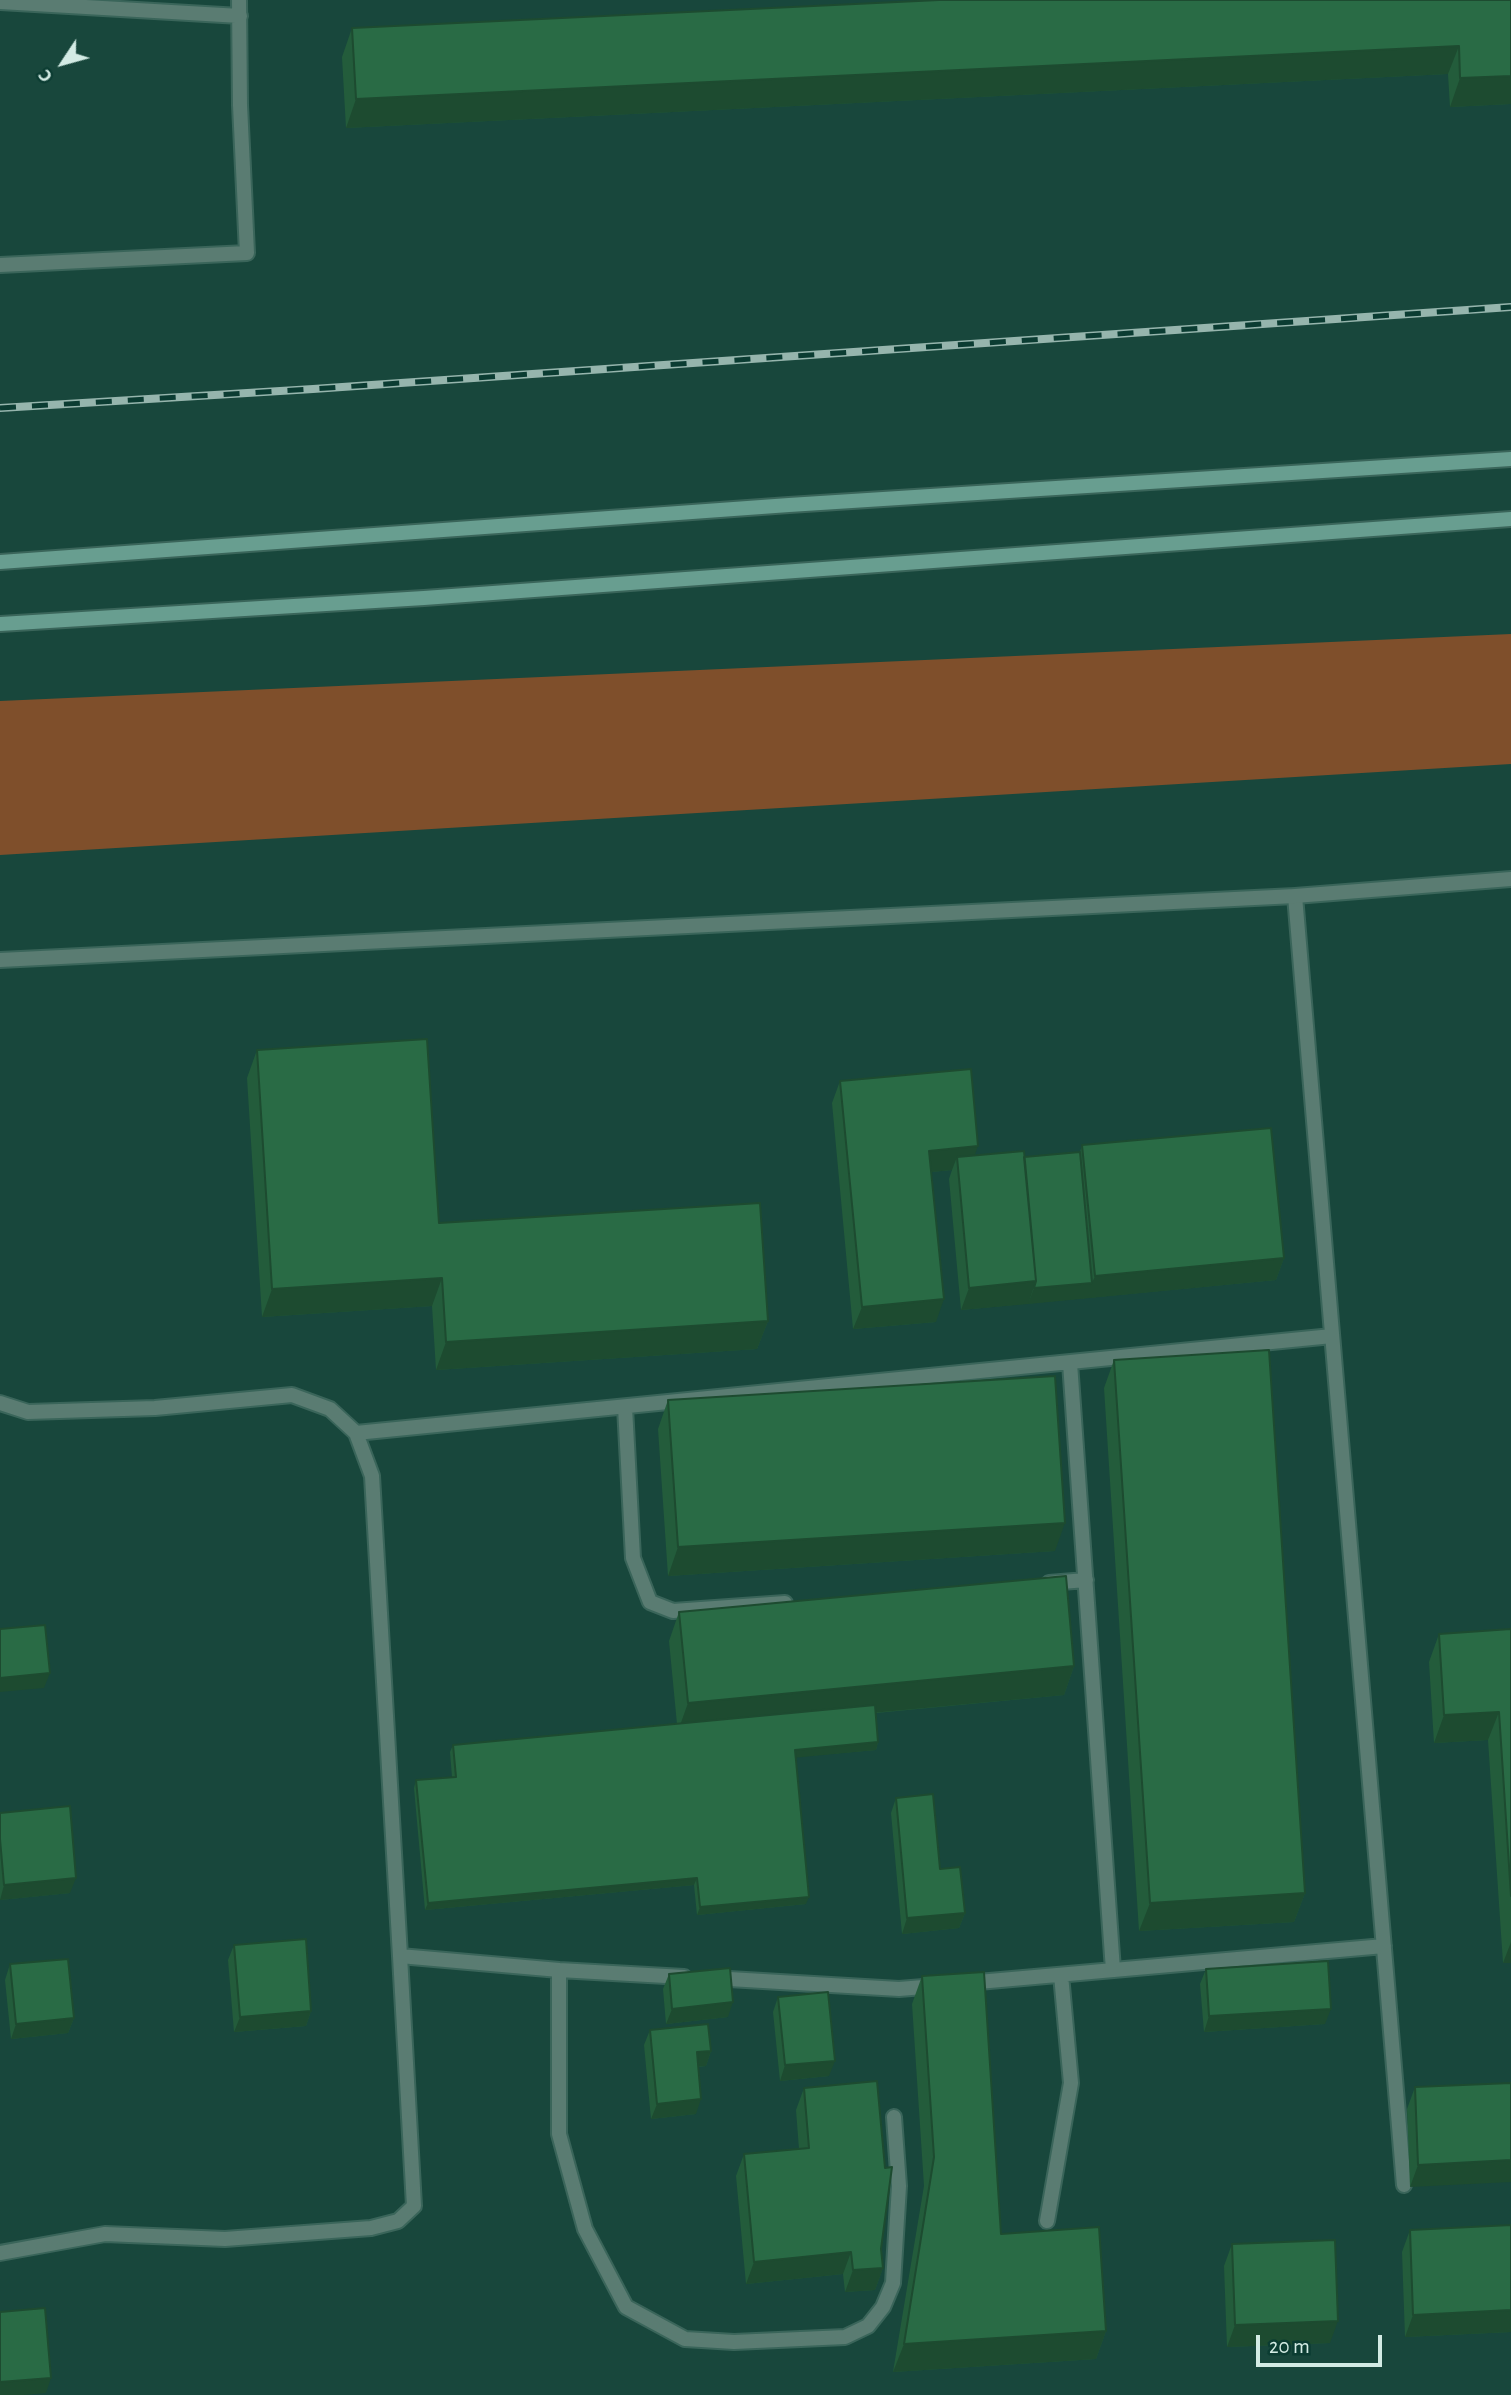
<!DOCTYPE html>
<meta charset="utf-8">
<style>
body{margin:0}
#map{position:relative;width:1511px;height:2395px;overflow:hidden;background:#18473c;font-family:"Alegreya Sans",sans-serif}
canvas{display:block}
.north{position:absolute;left:28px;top:28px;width:70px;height:70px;-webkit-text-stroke:5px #0b3c32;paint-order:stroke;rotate:234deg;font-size:19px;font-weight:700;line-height:28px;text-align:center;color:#d3ebe4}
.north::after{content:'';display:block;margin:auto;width:24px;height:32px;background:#d3ebe4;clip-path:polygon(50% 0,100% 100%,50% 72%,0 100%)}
.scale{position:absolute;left:1256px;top:2335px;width:126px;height:32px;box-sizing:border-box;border:4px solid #d3ebe4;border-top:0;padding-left:9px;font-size:21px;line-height:24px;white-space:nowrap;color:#d3ebe4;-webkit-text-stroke:5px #0b3c32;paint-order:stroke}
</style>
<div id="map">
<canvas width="1511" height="2395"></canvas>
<div class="north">С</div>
<div class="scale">20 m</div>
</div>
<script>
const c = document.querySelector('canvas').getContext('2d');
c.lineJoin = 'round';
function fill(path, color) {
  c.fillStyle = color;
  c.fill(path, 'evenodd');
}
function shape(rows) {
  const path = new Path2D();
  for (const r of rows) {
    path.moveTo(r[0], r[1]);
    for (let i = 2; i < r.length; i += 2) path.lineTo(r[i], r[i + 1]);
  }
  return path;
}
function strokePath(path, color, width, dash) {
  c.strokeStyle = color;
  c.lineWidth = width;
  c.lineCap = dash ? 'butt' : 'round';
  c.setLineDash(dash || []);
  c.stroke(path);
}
fill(shape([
 [1511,634,1511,764,0,855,0,701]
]), '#7f4f2b');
const lane = shape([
 [0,2,240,16],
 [0,265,247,253,240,105,239,0],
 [1295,896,1404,2185],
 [1070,1363,1113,1970],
 [0,1403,28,1412,155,1408,292,1395,330,1409,356,1433,372,1476,400,1956,559,1970,559,2134,585,2229,626,2307,685,2339,734,2342,845,2337,868,2326,883,2307,893,2283,899,2186,894,2117],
 [625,1407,633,1558,650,1602,673,1611,785,1603],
 [356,1433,1332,1336],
 [1049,1583,1086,1580],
 [559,1970,684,1977],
 [712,1978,899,1989,936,1986],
 [967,1983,1384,1946],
 [1047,2221,1071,2083,1061,1975],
 [0,2253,105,2234,225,2239,371,2228,398,2221,414,2206,400,1956]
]);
const street = shape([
 [0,960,1295,896,1511,879]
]);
const secondary = shape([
 [0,562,789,505,1511,459],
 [0,624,424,598,1511,519]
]);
strokePath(lane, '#3a655a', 18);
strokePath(street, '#3a655a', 18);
strokePath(secondary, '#3a655a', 18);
strokePath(lane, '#5a7c72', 14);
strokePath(street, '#5a7c72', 14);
strokePath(secondary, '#689e90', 14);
const rail = shape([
 [0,408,313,389,1511,307]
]);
strokePath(rail, '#96b5ad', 8);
strokePath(rail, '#0b3c32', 5, [16]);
fill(shape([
 [1511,0,1511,104,1450,107,1448,74,346,128,342,57,352,28],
 [257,1050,439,1223,768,1321,757,1349,436,1370,432,1306,262,1317,247,1078],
 [840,1081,975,1155,1024,1157,1080,1152,1082,1145,1284,1258,1276,1280,961,1310,949,1179,952,1170,931,1172,936,1322,853,1329,832,1103],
 [1114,1360,1305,1893,1294,1922,1139,1931,1104,1388],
 [668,1400,1055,1551,668,1576,658,1429],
 [679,1612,1074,1666,1064,1695,876,1713,878,1742,876,1750,796,1757,806,1904,697,1915,694,1885,425,1910,414,1788,416,1780,452,1777,450,1752,453,1745,677,1724,669,1641],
 [1511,1629,1511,1963,1503,1963,1488,1740,1434,1743,1429,1662,1439,1634],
 [896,1798,940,1869,965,1913,959,1928,902,1934,891,1813],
 [0,1813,70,1893,0,1900],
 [234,1945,311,2011,306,2026,234,2032,228,1960],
 [10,1964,74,2018,68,2033,11,2039,5,1980],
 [1206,1969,1325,2024,1204,2032,1200,1984],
 [669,1974,728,2017,666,2024,663,1989],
 [922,1976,1001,2234,1106,2331,1096,2359,893,2372,924,2186,912,2004],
 [778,1997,829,2076,780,2081,773,2012],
 [650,2030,711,2051,706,2066,698,2067,696,2114,651,2119,644,2045],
 [1511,2083,1410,2187,1407,2109,1415,2087],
 [804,2088,881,2249,883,2268,875,2290,845,2292,843,2274,746,2284,736,2176,744,2154,799,2149,796,2110],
 [1511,2225,1511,2332,1405,2337,1402,2252,1410,2230],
 [1232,2244,1330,2343,1227,2347,1224,2266]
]), '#235c3b');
fill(shape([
 [1459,46,1448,74,346,128,356,99],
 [1511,76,1511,104,1450,107,1460,78],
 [978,1146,970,1169,957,1157,952,1170,921,1173,929,1151],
 [1284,1258,1276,1280,1028,1304,1034,1288,1092,1283,1095,1276],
 [442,1278,432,1306,262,1317,272,1289],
 [1036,1281,1028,1304,961,1310,969,1288],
 [944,1299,936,1322,853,1329,862,1307],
 [768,1321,757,1349,436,1370,446,1342],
 [1065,1523,1055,1551,668,1576,678,1547],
 [1074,1666,1064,1695,678,1731,688,1703],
 [50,1673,44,1688,0,1692,0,1678],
 [1499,1712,1488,1740,1434,1743,1444,1715],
 [878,1742,876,1750,792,1758,795,1750],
 [76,1878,70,1893,0,1900,4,1885],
 [697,1878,694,1885,425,1910,428,1903],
 [1305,1893,1294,1922,1139,1931,1150,1903],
 [809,1897,806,1904,697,1915,700,1907],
 [965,1913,959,1928,902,1934,907,1918],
 [1511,1942,1511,1963,1503,1963],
 [733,2002,728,2017,666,2024,672,2009],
 [1331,2009,1325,2024,1204,2032,1209,2016],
 [311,2011,306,2026,234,2032,240,2017],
 [74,2018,68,2033,11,2039,16,2024],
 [711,2051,706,2066,691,2067,697,2052],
 [835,2061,829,2076,780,2081,785,2065],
 [701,2099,696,2114,651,2119,657,2104],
 [1511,2160,1511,2182,1410,2187,1418,2165],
 [851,2252,843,2274,746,2284,754,2262],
 [883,2268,875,2290,845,2292,853,2270],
 [1511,2310,1511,2332,1405,2337,1413,2315],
 [1338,2321,1330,2343,1227,2347,1235,2325],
 [1106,2331,1096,2359,893,2372,904,2344],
 [51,2378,46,2393,24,2395,0,2395,0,2382]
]), '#1d4b30');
const building = shape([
 [939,0,1511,0,1511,76,1460,78,1459,46,356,99,352,28,939,0],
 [427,1039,439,1223,760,1203,768,1321,446,1342,442,1278,272,1289,257,1050,427,1039],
 [971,1069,978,1146,929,1151,944,1299,862,1307,840,1081,971,1069],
 [1271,1128,1284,1258,1095,1276,1082,1145,1271,1128],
 [1024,1151,1036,1281,969,1288,957,1157,1024,1151],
 [1080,1152,1092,1283,1034,1288,1036,1281,1024,1157,1080,1152],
 [1269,1350,1305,1893,1150,1903,1114,1360,1269,1350],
 [1055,1376,1065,1523,678,1547,668,1400,1055,1376],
 [1066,1576,1074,1666,688,1703,679,1612,1066,1576],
 [45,1625,50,1673,0,1678,0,1629,45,1625],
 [1511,1629,1511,1896,1499,1712,1444,1715,1439,1634,1511,1629],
 [875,1705,878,1742,795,1750,809,1897,700,1907,697,1878,428,1903,416,1780,456,1777,453,1745,875,1705],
 [933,1794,940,1869,960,1867,965,1913,907,1918,896,1798,933,1794],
 [70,1806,76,1878,4,1885,0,1839,0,1813,70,1806],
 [306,1939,311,2011,240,2017,234,1945,306,1939],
 [68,1959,74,2018,16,2024,10,1964,68,1959],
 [1328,1961,1331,2009,1209,2016,1206,1969,1328,1961],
 [730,1968,733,2002,672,2009,669,1974,730,1968],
 [984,1972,1001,2234,1099,2227,1106,2331,904,2344,934,2157,922,1976,984,1972],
 [828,1992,835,2061,785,2065,778,1997,828,1992],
 [708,2024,711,2051,697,2052,701,2099,657,2104,650,2030,708,2024],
 [877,2081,885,2168,892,2167,881,2249,883,2268,853,2270,851,2252,754,2262,744,2154,809,2148,804,2088,877,2081],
 [1511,2083,1511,2160,1418,2165,1415,2087,1511,2083],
 [1511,2225,1511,2310,1413,2315,1410,2230,1511,2225],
 [1335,2240,1338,2321,1235,2325,1232,2244,1335,2240],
 [45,2308,51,2378,0,2382,0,2312,45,2308]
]);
fill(building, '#296b45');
strokePath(building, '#1d4b30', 2);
</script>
